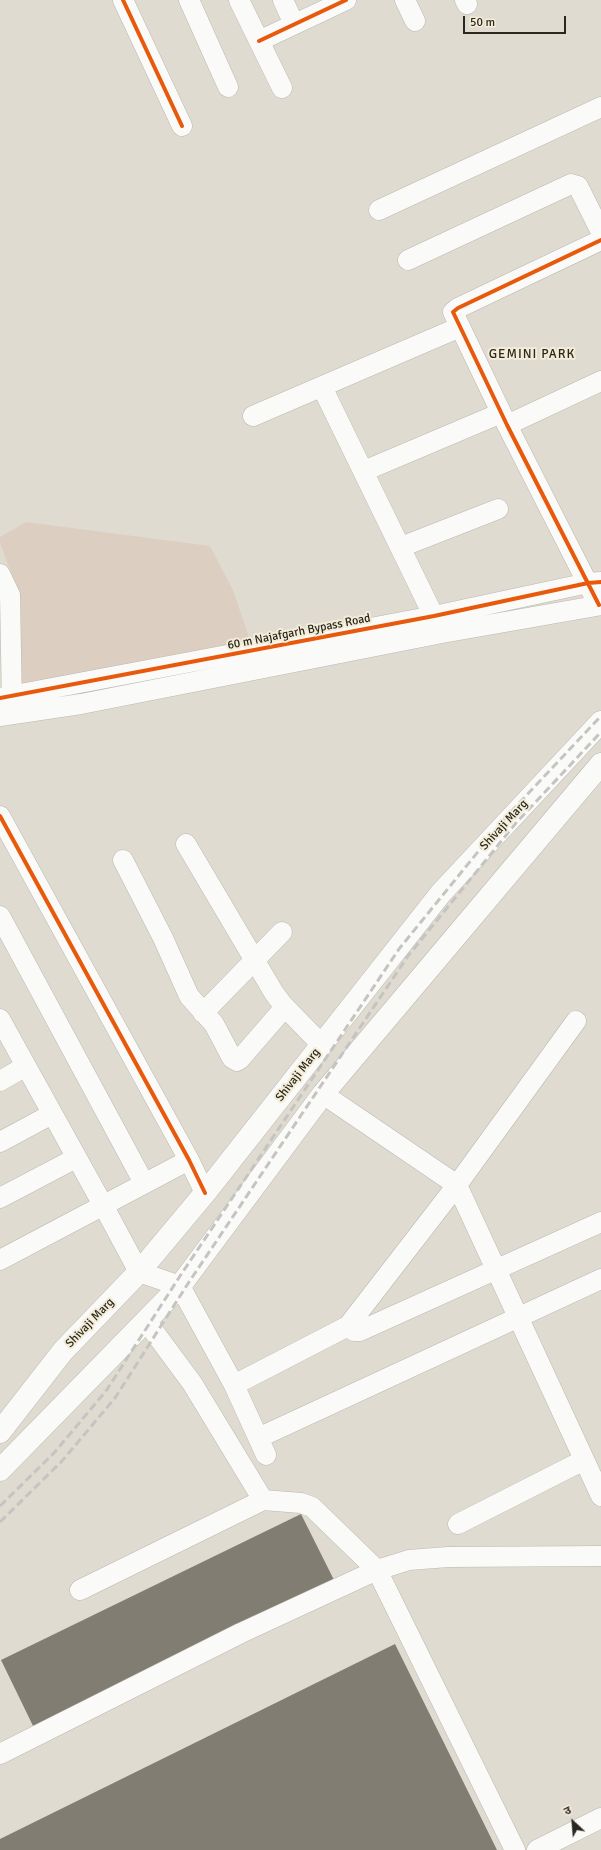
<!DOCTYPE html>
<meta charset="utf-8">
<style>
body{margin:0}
#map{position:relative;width:601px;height:1850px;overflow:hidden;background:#e0dbd0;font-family:Signika,"Noto Sans Devanagari",sans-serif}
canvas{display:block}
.north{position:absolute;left:553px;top:1802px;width:40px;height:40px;-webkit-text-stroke:3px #f3ecd7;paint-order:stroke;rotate:334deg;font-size:11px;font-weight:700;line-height:16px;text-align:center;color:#29271f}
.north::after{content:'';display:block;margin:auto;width:14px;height:18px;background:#29271f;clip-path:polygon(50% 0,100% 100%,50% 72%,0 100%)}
.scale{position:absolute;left:463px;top:16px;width:103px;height:18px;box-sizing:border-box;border:2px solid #29271f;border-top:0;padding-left:5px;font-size:12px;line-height:14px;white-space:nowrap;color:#29271f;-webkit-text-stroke:3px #f3ecd7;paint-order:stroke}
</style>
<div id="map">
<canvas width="601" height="1850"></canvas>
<div class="north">उ</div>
<div class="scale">50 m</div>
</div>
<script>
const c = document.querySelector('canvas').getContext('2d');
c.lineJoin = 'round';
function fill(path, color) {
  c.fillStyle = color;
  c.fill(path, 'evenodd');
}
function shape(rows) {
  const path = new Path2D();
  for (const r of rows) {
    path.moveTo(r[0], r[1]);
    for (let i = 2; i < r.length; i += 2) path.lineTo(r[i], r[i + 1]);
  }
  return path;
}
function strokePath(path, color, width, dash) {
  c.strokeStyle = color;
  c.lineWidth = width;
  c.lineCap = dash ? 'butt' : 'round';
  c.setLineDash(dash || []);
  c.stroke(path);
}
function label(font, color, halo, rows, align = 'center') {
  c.font = font + ' Signika,sans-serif';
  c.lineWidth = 4;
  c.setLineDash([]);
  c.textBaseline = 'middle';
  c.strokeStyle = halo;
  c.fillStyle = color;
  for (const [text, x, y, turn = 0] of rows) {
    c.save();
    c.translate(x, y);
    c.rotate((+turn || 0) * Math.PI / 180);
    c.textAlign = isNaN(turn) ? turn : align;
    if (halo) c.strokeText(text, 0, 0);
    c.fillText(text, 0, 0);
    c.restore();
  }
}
fill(shape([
 [26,522,210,546,233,590,251,643,18,688,21,600,0,543,0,537]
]), '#dccfc1');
fill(shape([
 [301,1514,337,1586,36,1732,1,1660],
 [395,1644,497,1850,0,1850,0,1839]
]), '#817d72');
const minor = shape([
 [123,0,182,126],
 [189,0,228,87],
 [239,0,282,88],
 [283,0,294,24],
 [405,0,415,21],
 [465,0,467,4],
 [259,41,346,0],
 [379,210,601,107],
 [408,260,571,184,578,186,601,232],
 [322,387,439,627],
 [253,416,460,327],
 [507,425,601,381],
 [364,471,501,413],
 [401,547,498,509],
 [0,574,10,595,12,708],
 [593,594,507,425,453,312,458,308,601,240],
 [0,698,434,616,588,583,601,582],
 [0,716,81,704,442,633,601,605],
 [0,816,189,1160,205,1193],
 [186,844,274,993,283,1005,322,1045],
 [123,860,163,938,189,996,214,1024,232,1058,237,1061,240,1059,285,1007],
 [0,916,144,1183],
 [203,1013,282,932],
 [0,1019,103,1205,139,1272,180,1286,234,1385,266,1455],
 [0,1081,26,1066],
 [323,1094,457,1185,601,1496],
 [0,1142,52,1114],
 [0,1198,76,1158],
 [0,1260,189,1160],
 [348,1326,354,1331,360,1331,601,1222],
 [234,1385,348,1326,457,1185,576,1021],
 [258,1438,601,1279],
 [263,1500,301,1503,312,1507,377,1570,515,1850],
 [458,1524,584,1460],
 [80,1590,263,1500,192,1383,146,1321],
 [0,1754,241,1633,377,1570,409,1560,448,1557,601,1556],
 [537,1850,601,1818]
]);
const major = shape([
 [0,1432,63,1351,139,1272,205,1193,441,893,601,722],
 [0,1470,180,1286,323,1094,601,764]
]);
strokePath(minor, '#bbb8af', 21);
strokePath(major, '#bbb8af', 23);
strokePath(minor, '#fafaf8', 20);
strokePath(major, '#fafaf8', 22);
strokePath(shape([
 [0,1506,54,1453,106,1391,180,1276,399,949,507,816,601,716],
 [0,1522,62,1461,115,1398,189,1282,408,956,516,823,601,732]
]), '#c5c4c1', 3, [8, 4]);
strokePath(shape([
 [123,0,182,126],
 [259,41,346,0],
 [599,605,507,425,453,312,458,308,601,240],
 [0,698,434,616,588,583,601,582],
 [0,816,189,1160,205,1193]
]), '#e8590c', 4);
label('12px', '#29271f', '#f3ecd7', [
 ["60 m Najafgarh Bypass Road",299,632,-11],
 ["Shivaji Marg",504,825,-47],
 ["Shivaji Marg",298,1075,-52],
 ["Shivaji Marg",90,1323,-46]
]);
c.letterSpacing = '1px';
label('13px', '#29271f', '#f3ecd7', [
 ["GEMINI PARK",532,355]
]);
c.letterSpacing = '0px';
</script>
